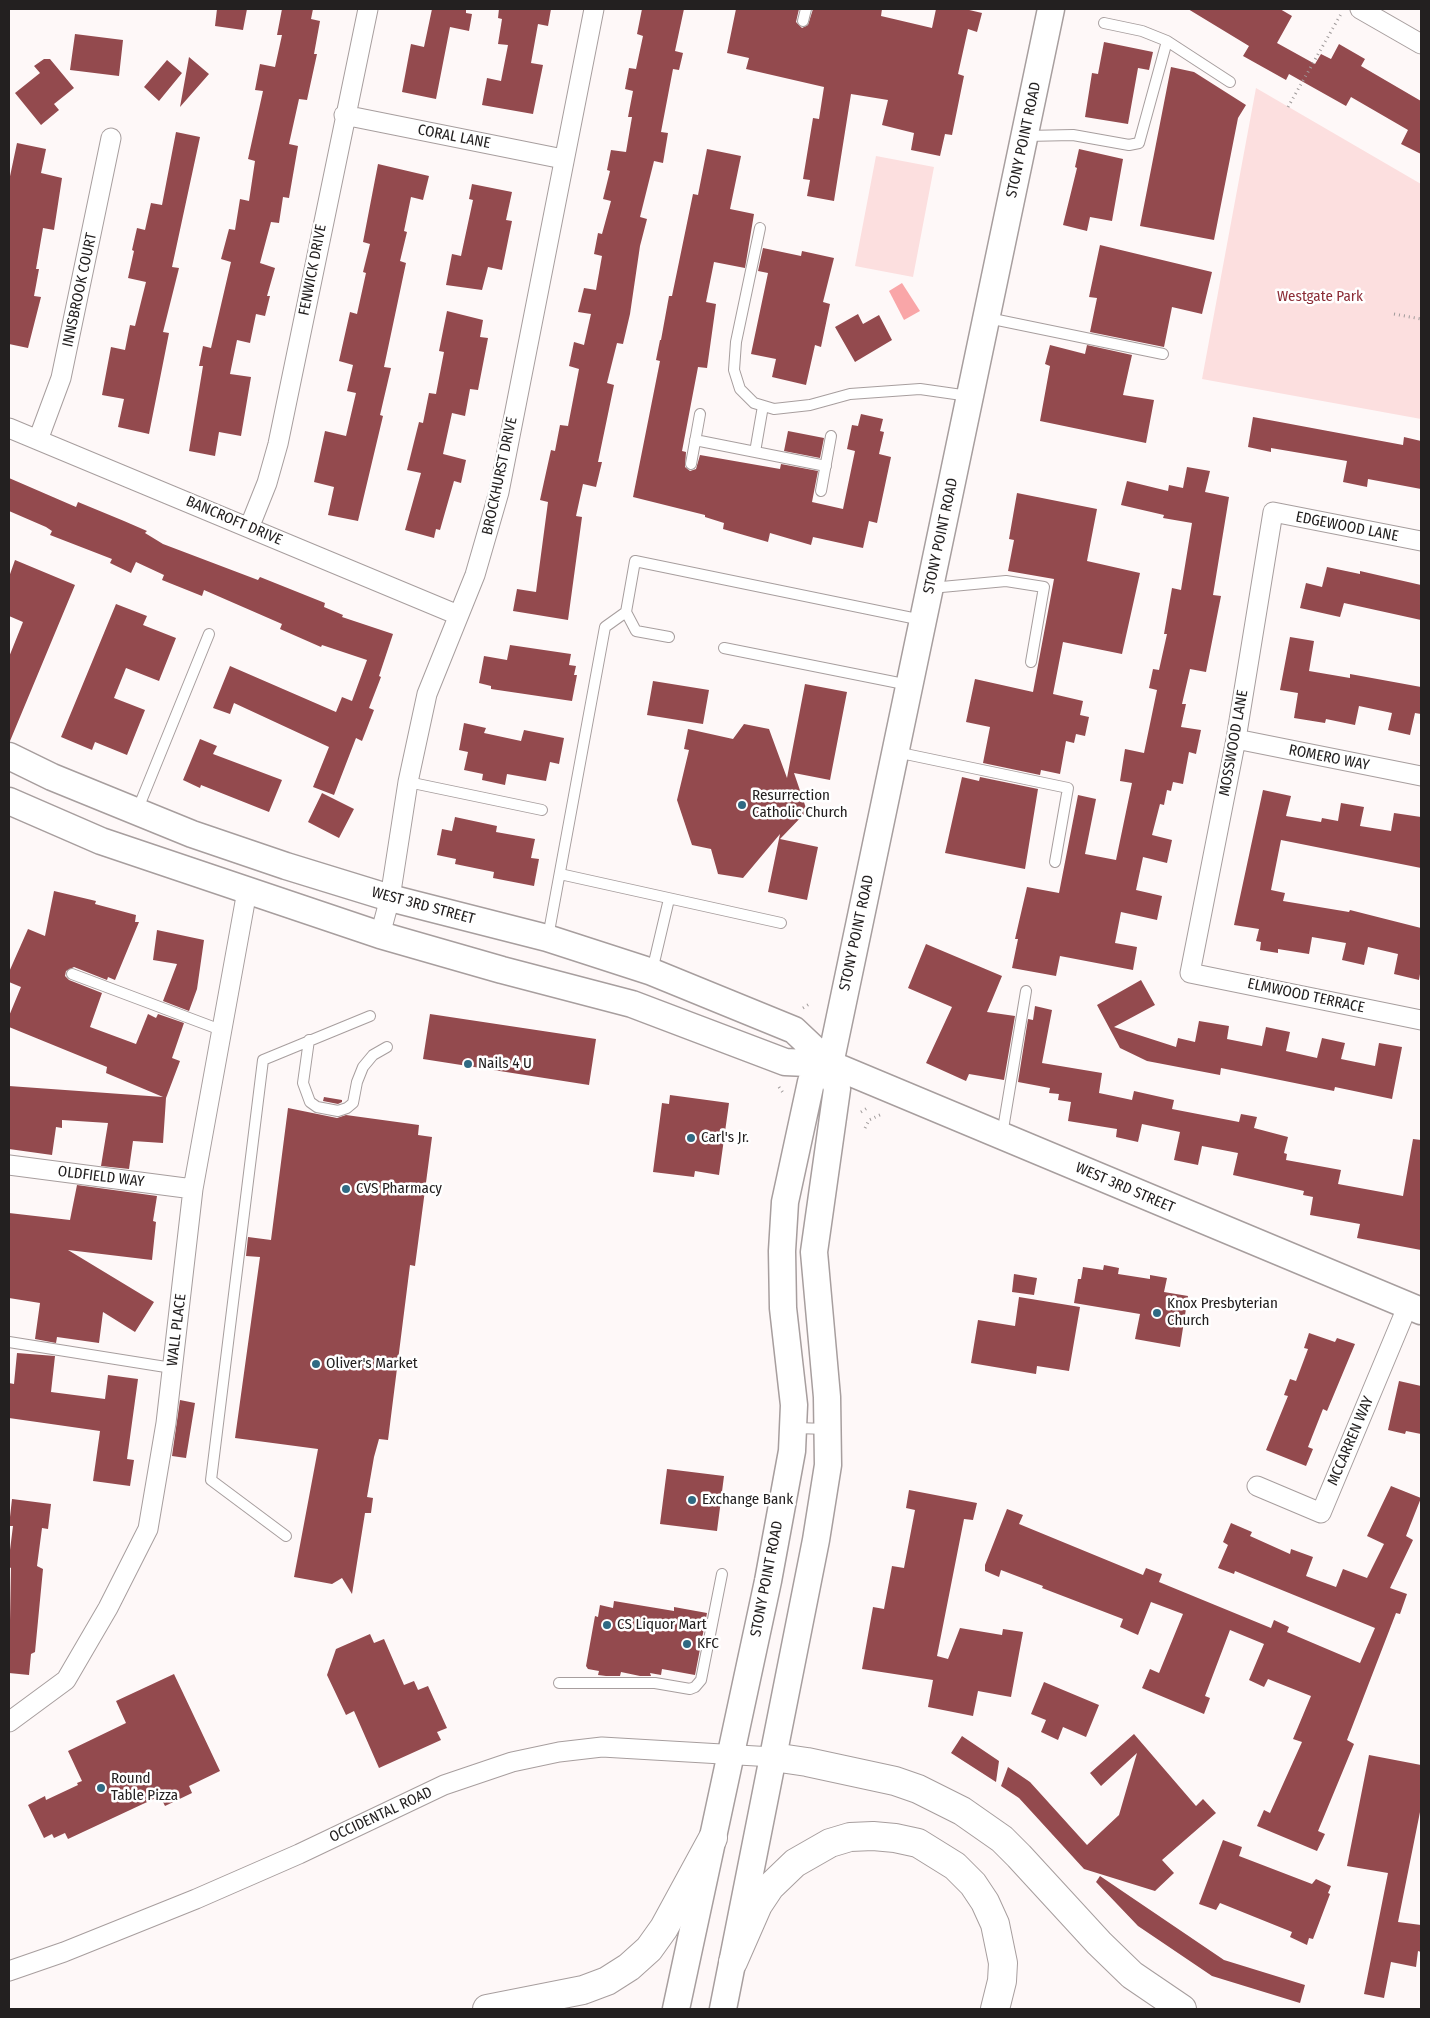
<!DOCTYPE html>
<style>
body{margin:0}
#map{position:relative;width:1430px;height:2018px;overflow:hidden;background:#fef8f8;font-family:"Fira Sans Condensed",sans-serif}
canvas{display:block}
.frame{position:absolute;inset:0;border:10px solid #232020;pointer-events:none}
</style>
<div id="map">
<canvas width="1430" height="2018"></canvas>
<div class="frame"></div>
</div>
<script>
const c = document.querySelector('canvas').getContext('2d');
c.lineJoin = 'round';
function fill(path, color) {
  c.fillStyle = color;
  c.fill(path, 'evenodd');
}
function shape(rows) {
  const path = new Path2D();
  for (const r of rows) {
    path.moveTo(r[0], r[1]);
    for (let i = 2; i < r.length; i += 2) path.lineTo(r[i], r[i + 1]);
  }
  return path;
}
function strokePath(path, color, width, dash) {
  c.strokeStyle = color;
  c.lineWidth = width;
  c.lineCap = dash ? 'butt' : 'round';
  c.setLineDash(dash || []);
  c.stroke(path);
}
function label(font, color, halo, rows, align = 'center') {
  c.font = font + ' "Fira Sans Condensed",sans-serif';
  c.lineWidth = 5;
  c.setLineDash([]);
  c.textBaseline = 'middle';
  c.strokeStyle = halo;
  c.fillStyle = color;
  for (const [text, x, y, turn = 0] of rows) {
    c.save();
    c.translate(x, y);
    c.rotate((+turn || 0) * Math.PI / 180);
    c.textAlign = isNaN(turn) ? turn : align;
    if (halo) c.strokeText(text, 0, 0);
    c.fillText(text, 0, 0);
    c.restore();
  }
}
fill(shape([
 [1256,88,1421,184,1421,419,1202,379],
 [876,156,934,167,913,277,855,266]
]), '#fcdfdf');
fill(shape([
 [902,283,920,311,904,320,889,291]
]), '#f9a6a8');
fill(shape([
 [217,9,247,9,243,30,215,26],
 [282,9,313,9,311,19,320,21,314,54,317,54,307,100,299,99,289,144,298,146,289,198,283,197,279,223,271,222,260,263,275,268,267,296,270,296,265,316,256,314,250,343,237,340,230,374,251,377,241,436,219,432,215,456,189,451,203,366,199,366,203,346,211,348,231,262,221,259,229,229,235,230,240,199,249,201,255,161,248,159,263,91,255,90,260,64,275,67,282,35,277,35],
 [432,9,466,9,466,13,472,14,469,31,450,27,436,99,402,92,411,44,424,47],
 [499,9,551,9,548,26,538,24,531,63,543,65,533,114,482,105,487,78,501,81,508,45,498,44,502,19,498,18],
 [642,9,684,9,675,51,683,53,679,70,673,69,661,132,668,133,663,163,654,161,640,217,647,219,640,246,630,314,623,344,617,343,607,383,614,385,598,462,602,462,596,487,583,484,576,516,582,517,568,620,513,611,517,589,536,592,548,502,540,500,551,450,555,451,560,425,568,426,579,369,569,366,574,342,584,345,591,314,578,312,584,288,596,290,602,256,594,254,598,233,602,234,611,201,603,199,610,171,607,170,611,150,626,152,632,117,628,117,633,91,625,89,629,68,636,69,643,36,637,34],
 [736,9,799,9,796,22,802,28,808,25,813,9,882,9,881,16,932,28,936,9,965,9,982,13,977,32,968,29,958,74,964,76,952,135,945,134,940,156,911,150,914,133,882,125,888,100,851,94,834,201,807,196,810,180,803,179,813,118,819,119,824,87,746,69,749,58,727,53],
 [1188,9,1280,9,1292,16,1277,43,1315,64,1321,54,1331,59,1339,44,1365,59,1361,66,1421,101,1421,154,1401,144,1408,130,1351,97,1346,106,1289,74,1286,80,1243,56,1249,46],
 [75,34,123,40,119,76,70,70],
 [1104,42,1153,52,1149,70,1138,68,1128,124,1085,117,1092,73,1098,74],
 [189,57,209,74,180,107],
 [44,59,50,59,74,88,54,104,59,110,41,125,15,93,40,73,34,66],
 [167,60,182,73,159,101,144,87],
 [1171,67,1194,72,1246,105,1238,118,1214,240,1140,226],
 [176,132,200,137,172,267,179,268,163,332,169,333,149,434,118,427,124,399,102,395,111,347,125,350,130,325,135,326,146,282,128,278,134,251,132,250,137,228,145,230,151,203,162,205],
 [17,143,46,149,41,173,62,178,54,230,43,228,36,269,39,269,34,296,41,297,28,348,9,344,9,181],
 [707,149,741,156,730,209,754,214,745,268,714,262,706,302,716,304,710,347,707,368,698,367,682,451,686,452,685,467,690,471,696,469,700,455,780,469,781,464,818,471,812,502,843,509,855,451,847,449,852,425,858,426,861,414,883,419,880,431,884,432,879,454,891,457,877,523,869,521,863,548,813,537,811,545,770,533,768,542,723,529,724,523,705,517,705,515,633,497,660,361,656,360,660,340,661,340,669,296,672,296,693,194,698,195],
 [1079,149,1123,159,1112,221,1090,217,1087,231,1063,225,1077,168,1075,167],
 [378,164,429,176,423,200,411,197,404,231,407,232,400,261,406,263,384,367,391,368,380,415,383,416,358,521,328,515,334,487,314,482,325,431,346,436,356,393,347,391,353,365,339,361,350,312,357,314,366,273,363,272,370,244,363,242],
 [472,184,512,192,506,220,512,221,502,270,488,267,482,290,446,285,452,254,461,256,473,200,469,199],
 [1100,245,1212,272,1202,314,1172,307,1164,347,1090,332,1097,298,1089,297],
 [763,248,801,256,802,251,834,258,823,302,830,304,821,347,815,345,806,385,772,377,776,359,751,354,768,273,758,271],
 [447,311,483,320,480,337,488,338,478,390,470,389,465,416,452,413,443,454,466,460,461,483,454,481,440,530,436,529,434,538,405,530,421,473,407,470,419,422,423,423,429,393,436,394,444,352,439,351],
 [858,314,863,324,879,315,892,340,855,362,835,327],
 [1050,345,1085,354,1087,345,1132,355,1123,395,1154,400,1146,443,1040,421,1050,366,1045,364],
 [1253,417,1403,445,1404,437,1421,441,1421,489,1368,479,1367,487,1343,482,1347,461,1271,448,1271,452,1248,447],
 [788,431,824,438,820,458,784,451],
 [1187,467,1210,471,1205,492,1229,497,1213,595,1221,596,1206,672,1190,669,1182,704,1186,704,1181,727,1201,730,1196,754,1189,752,1183,784,1173,782,1171,791,1167,790,1164,805,1160,804,1152,835,1172,840,1167,863,1143,857,1136,890,1162,896,1157,920,1121,912,1115,943,1137,947,1133,970,1060,956,1056,976,1012,968,1018,939,1015,939,1027,887,1059,893,1078,795,1096,799,1085,854,1116,860,1132,783,1120,781,1125,749,1144,753,1157,690,1149,688,1153,669,1159,670,1167,634,1164,634,1172,588,1181,590,1192,523,1163,518,1164,515,1121,505,1127,481,1168,491,1169,485,1183,488],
 [9,478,76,507,78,502,124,521,147,531,145,533,163,544,258,580,260,577,325,603,324,607,343,615,342,617,393,634,379,676,381,677,369,708,374,710,362,741,356,738,334,795,313,787,329,747,234,703,230,714,213,708,230,666,336,712,342,697,352,701,367,660,322,645,321,647,280,629,282,624,204,590,202,596,162,580,164,575,136,562,131,573,110,563,112,559,50,535,52,531,46,527,9,511],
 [1017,493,1097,509,1087,561,1140,573,1122,654,1063,642,1053,694,1083,701,1080,715,1089,717,1085,736,1076,734,1074,743,1066,741,1060,774,1041,770,1040,775,983,763,990,727,966,722,975,679,1033,692,1054,579,1008,571,1014,540,1009,539],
 [15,560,75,585,10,741,9,657,23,622,9,616,9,577],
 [1327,567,1360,574,1360,571,1421,585,1421,620,1344,603,1340,617,1300,608,1306,583,1322,587],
 [116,604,147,616,143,625,176,638,159,681,126,668,114,698,145,710,127,755,95,742,92,750,61,737],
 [1290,637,1314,641,1309,671,1350,678,1350,674,1421,687,1421,714,1415,713,1410,735,1388,730,1392,713,1359,706,1355,725,1326,719,1325,723,1294,718,1298,693,1280,690],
 [510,645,571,654,569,665,576,666,574,675,577,675,572,701,491,689,491,686,479,683,484,656,507,660],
 [653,681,709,690,703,724,647,715],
 [805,684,847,692,830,780,794,773,807,811,780,839,818,847,807,900,768,892,780,834,743,878,718,874,711,849,692,845,677,800,689,750,684,749,688,729,733,739,744,724,769,729,787,778],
 [464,723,486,728,484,733,521,741,524,730,564,738,559,764,550,762,546,781,507,774,505,785,482,780,483,774,464,770,468,752,459,750],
 [200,739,217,746,213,754,282,780,269,812,201,785,200,788,183,780],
 [962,777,979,781,980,777,1038,789,1025,869,945,853],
 [1263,790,1291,796,1286,816,1321,822,1322,818,1338,821,1341,803,1364,807,1360,826,1391,831,1394,813,1421,817,1421,868,1281,840,1271,890,1285,893,1283,901,1349,912,1350,910,1421,928,1421,968,1419,980,1394,974,1398,954,1368,947,1364,965,1342,960,1346,943,1312,937,1309,954,1278,949,1278,953,1260,950,1261,942,1256,941,1259,929,1234,925],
 [322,793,354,809,339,838,308,822],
 [455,817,497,826,496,832,535,839,531,858,539,859,534,886,493,878,494,872,455,864,456,859,437,855,442,829,452,831],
 [54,891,96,901,95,904,136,915,135,922,139,922,115,980,108,977,107,980,74,967,66,971,65,976,69,980,102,993,90,1027,136,1044,148,1014,156,1018,158,1014,184,1023,172,1058,180,1061,166,1098,163,1143,133,1141,129,1169,101,1166,108,1123,62,1120,62,1128,56,1127,52,1155,9,1149,9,1086,163,1097,106,1073,107,1067,9,1027,9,1016,21,987,9,982,9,972,28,929,45,936],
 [157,930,204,940,197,989,189,1011,163,1001,177,964,153,960],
 [926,944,1002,976,987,1012,1015,1016,1004,1080,969,1074,966,1081,926,1063,952,1007,908,988],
 [1141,980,1155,1005,1114,1027,1176,1047,1178,1038,1195,1042,1199,1021,1229,1026,1227,1039,1262,1046,1266,1027,1290,1032,1286,1051,1317,1058,1322,1038,1345,1043,1341,1059,1375,1066,1379,1043,1402,1047,1392,1099,1335,1087,1334,1091,1221,1068,1220,1075,1147,1061,1120,1048,1097,1005],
 [1035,1006,1052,1010,1042,1063,1102,1073,1099,1093,1132,1100,1134,1091,1174,1100,1172,1109,1239,1122,1241,1114,1257,1117,1254,1128,1288,1137,1284,1153,1287,1154,1286,1160,1341,1170,1338,1184,1403,1196,1413,1139,1421,1140,1421,1250,1357,1238,1360,1224,1310,1215,1313,1197,1303,1195,1304,1191,1233,1175,1238,1153,1202,1146,1198,1165,1174,1160,1180,1132,1142,1124,1138,1142,1116,1137,1117,1129,1068,1121,1071,1102,1058,1100,1059,1094,1049,1093,1050,1088,1018,1082,1028,1019,1033,1020],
 [430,1014,596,1039,589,1085,423,1059],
 [670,1095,729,1103,719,1175,695,1171,694,1177,653,1172,662,1103,669,1104],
 [324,1097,342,1100,342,1102,338,1104,323,1101],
 [288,1108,337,1118,346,1115,419,1125,418,1135,432,1137,415,1266,410,1265,388,1440,379,1439,374,1457,367,1497,373,1498,371,1513,365,1513,352,1594,342,1578,332,1584,294,1577,318,1449,235,1438,260,1257,246,1256,248,1237,271,1240],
 [77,1185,157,1196,153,1221,156,1222,152,1260,68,1250,154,1302,135,1332,103,1312,99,1343,57,1337,56,1343,35,1339,40,1303,9,1298,9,1213,70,1220],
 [1104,1265,1119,1268,1118,1274,1150,1279,1150,1275,1167,1278,1164,1292,1188,1296,1180,1347,1135,1339,1140,1314,1074,1303,1078,1279,1081,1279,1083,1267,1103,1270],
 [1014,1274,1037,1278,1034,1295,1012,1292],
 [1019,1297,1080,1307,1069,1371,1037,1366,1036,1374,971,1363,978,1320,1015,1326],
 [1309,1333,1335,1342,1337,1338,1355,1344,1327,1411,1323,1409,1308,1447,1313,1449,1306,1466,1266,1450,1288,1396,1284,1395,1290,1379,1296,1381,1308,1349,1304,1348],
 [17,1353,55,1356,51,1392,105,1399,108,1375,138,1379,127,1459,134,1460,130,1486,93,1481,100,1431,9,1418,9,1383,14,1384],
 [1399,1381,1421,1386,1421,1434,1406,1431,1405,1434,1388,1430],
 [180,1400,195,1403,186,1458,172,1456],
 [667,1469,724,1476,717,1531,660,1524],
 [1391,1486,1421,1498,1406,1536,1413,1540,1390,1588,1407,1594,1400,1614,1396,1613,1347,1740,1354,1744,1318,1831,1325,1834,1317,1851,1257,1826,1264,1810,1270,1813,1302,1742,1293,1739,1311,1696,1268,1679,1264,1687,1249,1680,1264,1644,1230,1630,1205,1696,1210,1698,1204,1714,1142,1688,1150,1669,1159,1673,1183,1614,1151,1602,1138,1635,1120,1627,1123,1619,1042,1588,1043,1586,1001,1570,999,1577,985,1571,985,1565,1007,1509,1023,1515,1019,1524,1143,1575,1146,1568,1162,1574,1159,1582,1271,1628,1274,1620,1289,1627,1287,1632,1360,1663,1375,1628,1235,1571,1234,1574,1218,1568,1228,1545,1223,1542,1231,1523,1252,1532,1250,1536,1290,1554,1291,1549,1313,1557,1306,1576,1336,1587,1343,1569,1367,1578,1384,1544,1367,1536],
 [909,1490,977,1503,973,1520,964,1519,937,1656,948,1659,960,1628,1002,1635,1003,1629,1023,1632,1011,1697,978,1691,973,1716,928,1707,933,1680,862,1669,873,1607,884,1609,892,1566,904,1568,915,1510,906,1508],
 [12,1499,51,1504,48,1529,42,1528,37,1566,43,1569,35,1652,31,1654,29,1675,9,1673,11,1568,9,1567,9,1558,13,1526,9,1526],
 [614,1601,674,1611,674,1607,707,1613,695,1675,662,1669,661,1675,650,1673,651,1676,640,1676,621,1672,620,1676,606,1676,598,1675,599,1671,588,1669,586,1666,595,1616,598,1617,600,1605,613,1608],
 [370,1634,374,1643,384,1639,404,1685,414,1681,418,1690,428,1686,447,1728,437,1732,441,1740,379,1768,354,1711,346,1715,327,1675,336,1649],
 [174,1674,220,1771,189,1786,192,1793,165,1806,160,1796,68,1839,65,1833,54,1838,52,1834,44,1838,28,1805,45,1796,46,1800,78,1785,77,1783,82,1781,68,1751,126,1723,116,1701],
 [1044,1682,1099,1705,1086,1737,1063,1727,1058,1740,1041,1732,1046,1720,1031,1714],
 [1134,1734,1196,1806,1203,1799,1216,1813,1162,1860,1174,1873,1155,1891,1084,1869,1019,1798,1001,1786,1008,1767,1030,1782,1087,1845,1119,1815,1137,1753,1101,1786,1090,1773],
 [962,1736,999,1761,996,1782,951,1753],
 [1369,1755,1421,1765,1421,1807,1398,1922,1421,1925,1421,1952,1418,1951,1416,1967,1391,1962,1384,1998,1364,1994,1388,1873,1347,1866],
 [1223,1840,1242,1847,1239,1856,1312,1884,1316,1879,1331,1886,1328,1893,1330,1894,1313,1939,1309,1938,1307,1945,1290,1937,1292,1932,1220,1903,1216,1910,1199,1904],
 [1100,1876,1224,1960,1305,1985,1300,2003,1212,1976,1138,1926,1096,1882]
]), '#934a4e');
const lane = shape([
 [803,21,806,9],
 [1104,23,1142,31,1167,41,1230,82],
 [1026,136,1073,135,1129,145,1139,143,1167,41],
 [760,228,736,342,734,370,740,389,754,403,774,409,810,405,850,394,920,389,969,396],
 [988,318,1163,354],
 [695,440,826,466],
 [755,452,763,406],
 [691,464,700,414],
 [821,491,831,436],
 [931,588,1006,581,1044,587,1031,662],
 [626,612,636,631,669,637],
 [724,648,909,685],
 [896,752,1068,788,1055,862],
 [408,782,542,810],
 [137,811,209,634],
 [560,874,781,923],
 [548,937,605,627,626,612,635,561,922,620],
 [652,971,669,899],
 [72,974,221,1030],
 [309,1040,303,1083,310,1102,317,1107,338,1111,347,1108,353,1103,357,1082,363,1067,373,1055,387,1047],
 [1002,1135,1026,991],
 [9,1342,172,1368],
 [795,1428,828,1429],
 [286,1536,211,1480,263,1060,370,1016],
 [559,1683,655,1683,690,1689,695,1687,701,1680,722,1574]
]);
const street = shape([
 [1360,9,1421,44],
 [344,115,563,159],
 [9,428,458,615],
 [38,440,61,378,111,138],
 [249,528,267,483,278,444,368,9],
 [1421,541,1273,512,1236,739,1190,973,1421,1020],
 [1236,739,1421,776],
 [380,935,390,898,408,782,427,694,475,575,499,492,594,9],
 [9,1165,193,1189],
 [1257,1486,1321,1513,1408,1305],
 [9,1722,66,1680,108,1608,148,1529,166,1423,193,1189,247,891],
 [9,1971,64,1952,196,1899,299,1854,444,1785,512,1762,559,1752,602,1747,773,1757]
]);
const secondary = shape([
 [9,756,52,777,192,834,286,866,390,898,547,938,652,972,794,1030,830,1064,1421,1311],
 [9,801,101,841,380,935,502,970,632,1004,785,1062,830,1064],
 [676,2009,768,1581,792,1451,794,1405,783,1308,782,1251,785,1202,811,1082,830,1064],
 [723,2009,816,1540,828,1465,827,1397,814,1252,837,1089,830,1064,1051,9]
]);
const highway = shape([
 [773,1757,807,1762,895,1781,918,1789,962,1811,1002,1839,1019,1856,1099,1943,1132,1975,1182,2009],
 [733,1962,758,1905,770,1887,795,1863,830,1843,850,1837,873,1836,895,1838,918,1843,955,1866,973,1884,985,1902,995,1924,1003,1963,1002,1981,995,2009],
 [487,2009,583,1990,607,1981,629,1967,649,1949,664,1928,713,1838]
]);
strokePath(lane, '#a79e9e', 12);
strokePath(street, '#a79e9e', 21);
strokePath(secondary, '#a79e9e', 29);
strokePath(highway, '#a79e9e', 30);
strokePath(shape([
 [1288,107,1341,14],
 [1394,314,1421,319],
 [803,1008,811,1003],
 [779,1087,784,1094],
 [861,1112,869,1107],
 [865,1128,869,1120,882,1114]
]), '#9f9a9a', 3, [1, 4]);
strokePath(lane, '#fff', 10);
strokePath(street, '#fff', 19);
strokePath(secondary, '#fff', 26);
strokePath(highway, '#fff', 28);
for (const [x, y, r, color] of [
 [742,805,5,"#306a83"],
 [468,1064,5,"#306a83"],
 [691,1138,5,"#306a83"],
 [346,1189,5,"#306a83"],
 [1157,1313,5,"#306a83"],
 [316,1364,5,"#306a83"],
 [692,1500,5,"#306a83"],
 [607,1625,5,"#306a83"],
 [687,1644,5,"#306a83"],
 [101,1788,5,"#306a83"]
]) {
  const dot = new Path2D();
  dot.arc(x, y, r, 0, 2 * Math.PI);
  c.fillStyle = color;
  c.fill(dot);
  strokePath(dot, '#fff', 2);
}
label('15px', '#232020', '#fff', [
 ["CORAL LANE",454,137,11],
 ["STONY POINT ROAD",1024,140,-78],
 ["FENWICK DRIVE",313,270,-79],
 ["INNSBROOK COURT",80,290,-78],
 ["BROCKHURST DRIVE",500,476,-78],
 ["BANCROFT DRIVE",234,521,23],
 ["EDGEWOOD LANE",1347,527,11],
 ["STONY POINT ROAD",941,536,-78],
 ["MOSSWOOD LANE",1234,743,-80],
 ["ROMERO WAY",1329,758,11],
 ["WEST 3RD STREET",423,906,15],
 ["STONY POINT ROAD",857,933,-78],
 ["ELMWOOD TERRACE",1306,996,12],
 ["OLDFIELD WAY",101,1177,7],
 ["WEST 3RD STREET",1125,1188,23],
 ["WALL PLACE",177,1330,-83],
 ["MCCARREN WAY",1351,1441,-67],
 ["STONY POINT ROAD",767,1579,-79],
 ["OCCIDENTAL ROAD",381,1815,-25]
]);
label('15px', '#8b2c36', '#fff', [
 ["Westgate Park",1320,297]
]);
label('15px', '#232020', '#fff', [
 ["Resurrection",752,796],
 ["Catholic Church",752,813],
 ["Nails 4 U",478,1064],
 ["Carl's Jr.",701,1138],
 ["CVS Pharmacy",356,1189],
 ["Knox Presbyterian",1167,1304],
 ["Church",1167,1321],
 ["Oliver's Market",326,1364],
 ["Exchange Bank",702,1500],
 ["CS Liquor Mart",617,1625],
 ["KFC",697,1644],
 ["Round",111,1779],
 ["Table Pizza",111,1796]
], 'left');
</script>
